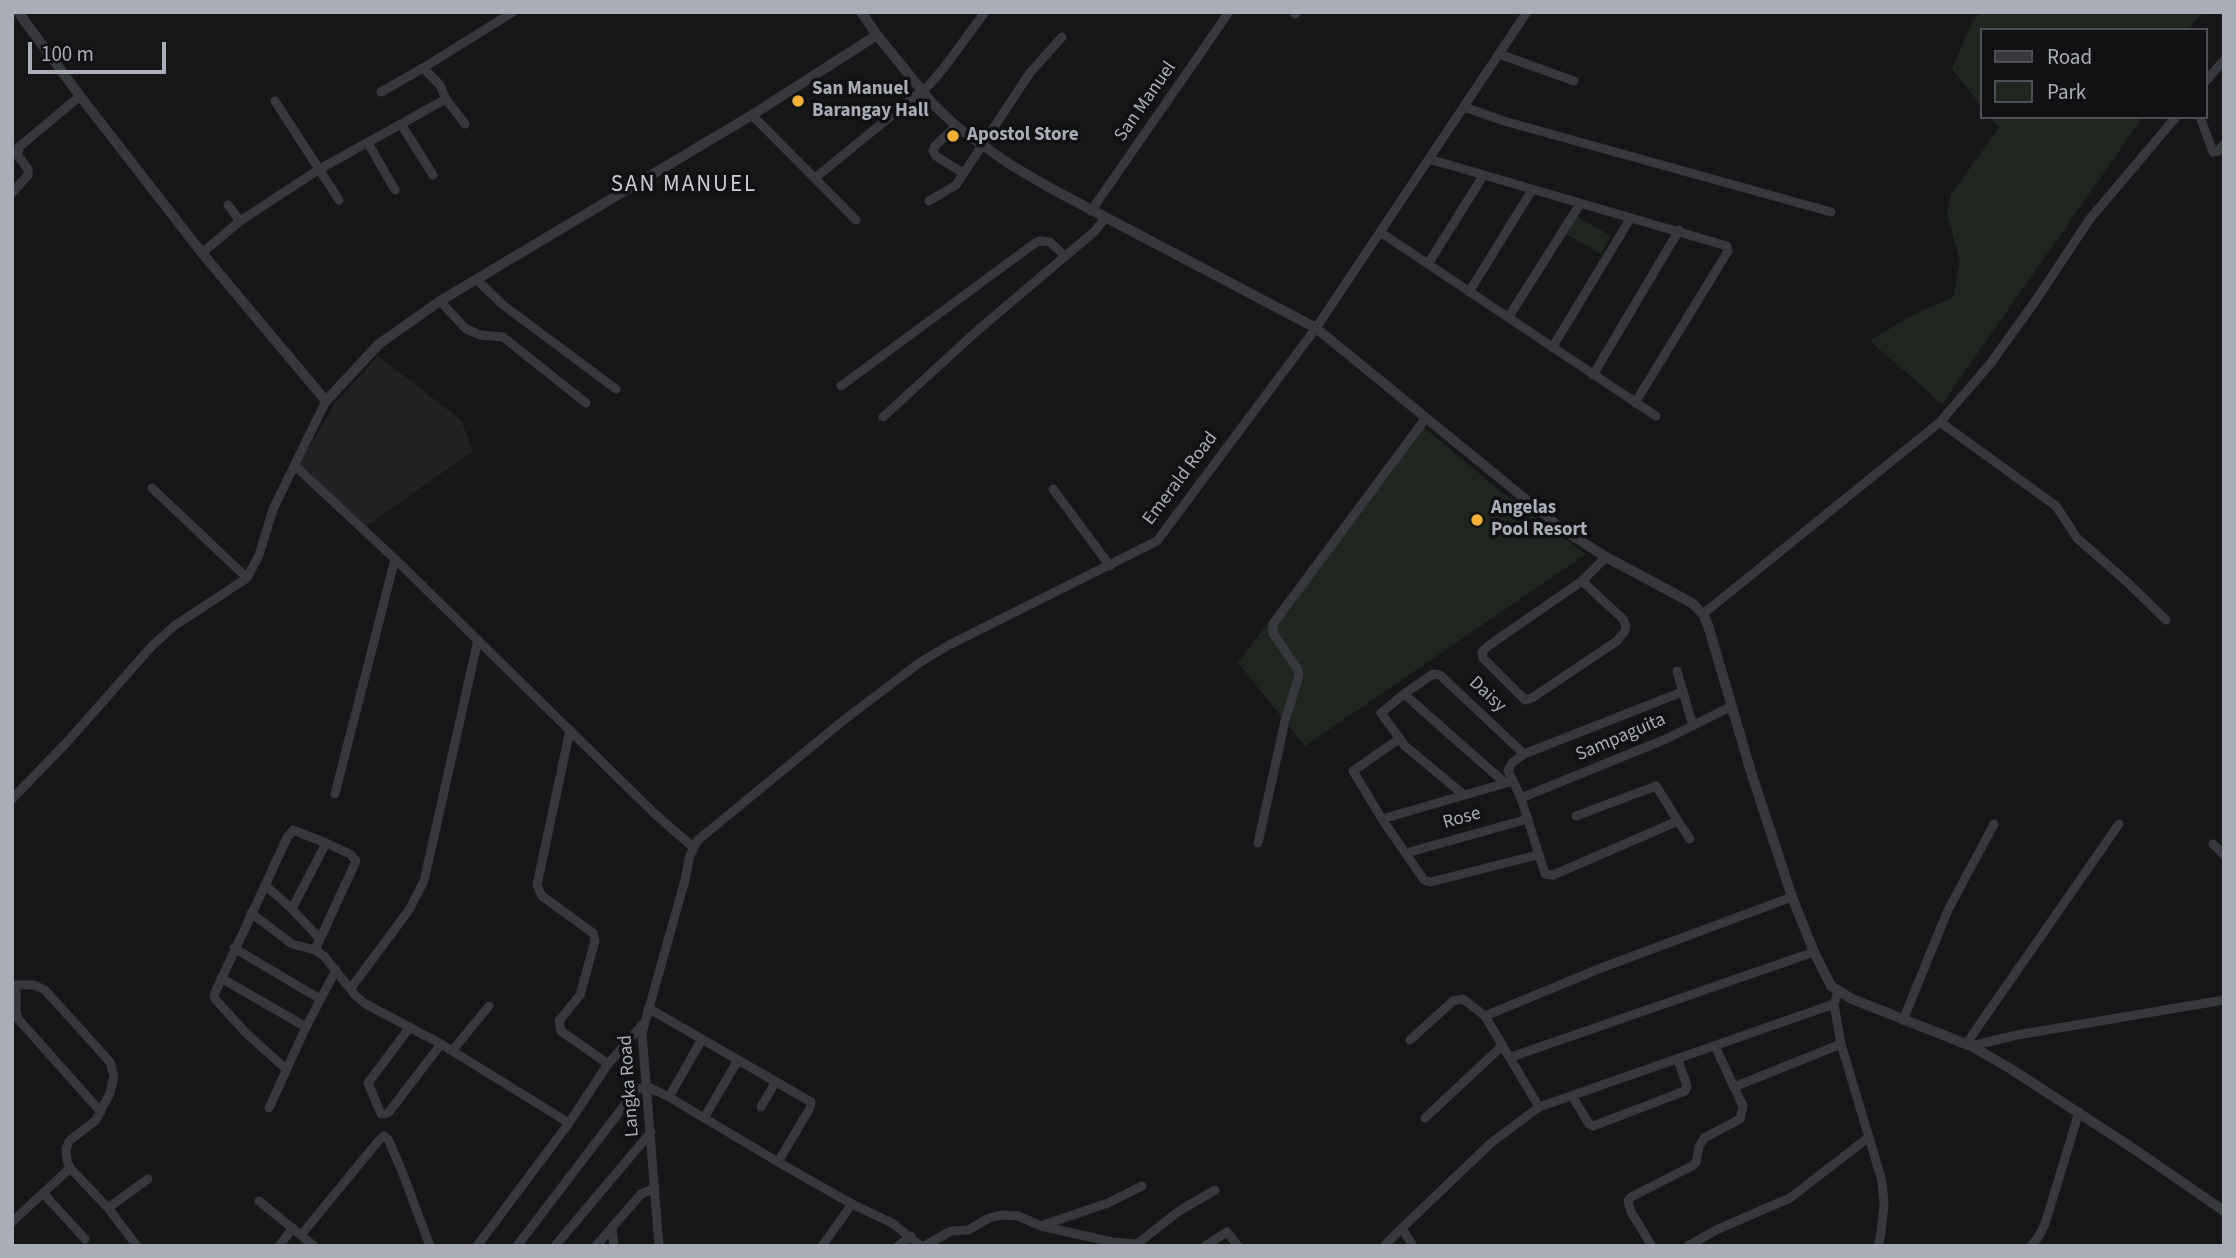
<!DOCTYPE html>
<style>
body{margin:0}
#map{position:relative;width:2236px;height:1258px;overflow:hidden;background:#161618;font-family:"Source Sans 3",sans-serif}
canvas{display:block}
.frame{position:absolute;inset:0;border:14px solid #a8adb8;pointer-events:none}
.legend{position:absolute;left:1980px;top:28px;width:228px;height:91px;box-sizing:border-box;background:#111113;border:2px solid #4d4f55;margin:0;padding:9px 12px;list-style:none;font-size:21px;color:#a8adb8}
.legend li{display:flex;align-items:center;gap:14px;height:35px}
.legend b{width:35px;border:2px solid #4d4f55}
.scale{position:absolute;left:28px;top:42px;width:138px;height:32px;box-sizing:border-box;border:4px solid #a8adb8;border-top:0;padding-left:9px;font-size:21px;line-height:24px;white-space:nowrap;color:#a8adb8;-webkit-text-stroke:5px #111113;paint-order:stroke}
</style>
<div id="map">
<canvas width="2236" height="1258"></canvas>
<div class="frame"></div>
<ul class="legend">
<li><b style="height:9px;background:#37383d"></b>Road</li>
<li><b style="height:19px;background:#1e261f"></b>Park</li>
</ul>
<div class="scale">100 m</div>
</div>
<script>
const c = document.querySelector('canvas').getContext('2d');
c.lineJoin = 'round';
function fill(path, color) {
  c.fillStyle = color;
  c.fill(path, 'evenodd');
}
function shape(rows) {
  const path = new Path2D();
  for (const r of rows) {
    path.moveTo(r[0], r[1]);
    for (let i = 2; i < r.length; i += 2) path.lineTo(r[i], r[i + 1]);
  }
  return path;
}
function strokePath(path, color, width, dash) {
  c.strokeStyle = color;
  c.lineWidth = width;
  c.lineCap = dash ? 'butt' : 'round';
  c.setLineDash(dash || []);
  c.stroke(path);
}
function label(font, color, halo, rows, align = 'center') {
  c.font = font + ' "Source Sans 3",sans-serif';
  c.lineWidth = 7;
  c.setLineDash([]);
  c.textBaseline = 'middle';
  c.strokeStyle = halo;
  c.fillStyle = color;
  for (const [text, x, y, turn = 0] of rows) {
    c.save();
    c.translate(x, y);
    c.rotate((+turn || 0) * Math.PI / 180);
    c.textAlign = isNaN(turn) ? turn : align;
    if (halo) c.strokeText(text, 0, 0);
    c.fillText(text, 0, 0);
    c.restore();
  }
}
fill(shape([
 [378,356,461,420,473,451,365,527,301,467,300,463,334,404]
]), '#222225');
fill(shape([
 [1982,12,2203,12,2188,30,1982,30,1982,107,1952,69,1972,22],
 [1990,117,2143,117,1942,404,1870,341,1910,316,1953,297,1960,261,1947,214,1951,194,1999,128],
 [1576,216,1611,236,1601,254,1566,234],
 [1420,424,1499,490,1586,554,1305,746,1238,663,1327,543]
]), '#1e261f');
strokePath(shape([
 [1295,14,1297,12],
 [1499,54,1574,81],
 [423,68,440,85,446,99,465,124],
 [2206,81,2224,60],
 [381,92,423,68,513,12],
 [275,101,339,200],
 [1464,107,1504,121,1831,212],
 [752,115,856,220],
 [2200,117,2213,152,2218,151,2224,144],
 [401,124,433,175],
 [956,126,935,146,933,151,936,156,963,173],
 [368,143,395,190],
 [1429,159,1727,246,1728,251,1635,403],
 [815,178,929,85,943,69,985,12],
 [12,193,28,175,28,169,18,156,19,147,80,96],
 [929,201,956,185,1029,74,1062,37],
 [228,205,240,221],
 [1091,211,1229,12],
 [1380,232,1656,416],
 [202,253,240,221,318,170,446,99],
 [1428,264,1483,176],
 [477,280,503,305,616,389],
 [1469,292,1532,190],
 [440,301,466,329,480,335,503,337,586,403],
 [1508,318,1580,204],
 [1552,348,1630,219],
 [1593,375,1679,230],
 [841,386,1035,243,1040,241,1050,242,1065,256],
 [883,417,978,330,1095,231,1105,218],
 [1940,422,2056,506,2077,538,2126,581,2166,620],
 [295,466,395,559,655,814,693,847],
 [152,488,247,578],
 [1053,489,1110,566],
 [1582,581,1623,619,1626,626,1625,631,1617,641,1532,698,1525,700,1483,658,1482,652,1488,646,1582,581,1606,557],
 [1703,614,1940,422,1990,364,2036,300,2089,220,2176,117],
 [1677,671,1693,726],
 [1404,694,1505,783],
 [570,730,537,885,542,896,593,933,595,941,580,995,559,1021,561,1031,608,1064],
 [1399,739,1353,771,1382,819,1424,880,1431,882,1537,855],
 [1524,754,1512,763,1508,770,1521,798,1545,874,1553,875,1678,821,1690,839],
 [335,794,395,559],
 [1464,795,1405,746,1381,713,1404,694,1433,674,1440,675,1524,754,1682,692],
 [1521,798,1666,739,1732,706],
 [12,799,68,741,151,647,174,626,247,578,259,555,273,509,326,401],
 [1576,816,1656,786,1678,821],
 [1382,819,1513,781],
 [1258,843,1285,721,1299,675,1298,670,1273,633,1273,624,1425,419],
 [2213,844,2224,855],
 [1406,853,1528,819],
 [265,885,292,909,320,939],
 [292,909,326,843],
 [251,913,292,944,315,950,324,956,355,995,364,1003,441,1044,569,1123],
 [234,948,320,999],
 [221,978,306,1027],
 [12,985,34,985,45,990,110,1062,114,1076,110,1093,96,1120,69,1141,66,1150,67,1160,70,1168,108,1208,137,1246],
 [16,985,16,1012,19,1020,101,1112],
 [351,988,409,910,424,881,478,640],
 [1838,992,1834,1004,1841,1044,1882,1181,1884,1204,1881,1233,1878,1246],
 [648,1008,811,1102,810,1108,778,1162],
 [1485,1016,1601,968,1792,897],
 [1903,1020,1948,910,1994,824],
 [410,1027,368,1083,381,1114,385,1114,389,1112,441,1044],
 [1410,1040,1453,1001,1463,999,1485,1016,1539,1107],
 [1966,1044,2119,824],
 [1715,1046,1734,1087,1841,1044],
 [1971,1046,2017,1035,2224,1000],
 [452,1051,489,1006],
 [1511,1057,1814,952],
 [286,1069,246,1033,215,999,214,995,287,838,293,830,326,843,350,854,356,861,315,950],
 [1572,1096,1589,1124,1593,1126,1685,1091,1687,1086,1678,1060],
 [669,1097,702,1039],
 [761,1107,775,1083],
 [269,1108,306,1027,336,970],
 [704,1118,738,1060],
 [1425,1118,1503,1045],
 [43,1193,85,1239],
 [259,1201,314,1246],
 [108,1208,148,1179],
 [12,1222,70,1168],
 [1043,1225,1108,1203,1142,1186],
 [612,1227,614,1246],
 [301,1235,380,1139,384,1136,388,1139,403,1174,430,1246],
 [279,1246,293,1228],
 [477,1246,569,1123,608,1064,644,1023],
 [517,1246,636,1090,646,1086,669,1097,778,1162,852,1204,892,1223,921,1246],
 [555,1246,651,1132],
 [596,1246,641,1194,655,1188],
 [659,1246,642,1033,685,880,690,855,698,840,844,720,919,663,949,645,1157,541,1316,328,1527,12],
 [822,1246,852,1204],
 [898,1246,911,1236],
 [924,1246,951,1231,968,1230,989,1218,1001,1215,1018,1216,1041,1226,1112,1242,1137,1244,1179,1211,1215,1190],
 [1205,1246,1227,1232,1238,1246],
 [1384,1246,1402,1228],
 [1413,1246,1402,1228,1491,1143,1539,1107,1834,1004],
 [1652,1246,1631,1212,1628,1201,1631,1197,1692,1166,1696,1162,1699,1147,1704,1138,1740,1119,1743,1106,1734,1087],
 [1688,1246,1716,1230,1790,1198,1869,1137],
 [2031,1246,2039,1236,2045,1224,2079,1112]
]), '#37383d', 9);
strokePath(shape([
 [18,12,80,96,202,253,326,401,379,344,440,301,752,115,877,35],
 [861,12,877,35,932,103,956,126,982,145,1011,165,1052,189,1316,328,1562,529,1606,557,1692,603,1703,614,1708,625,1751,772,1792,897,1814,952,1831,986,1852,999,1971,1046,2011,1069,2134,1149,2224,1211]
]), '#37383d', 10);
for (const [x, y, r, color] of [
 [798,101,7,"#f2b134"],
 [953,136,7,"#f2b134"],
 [1477,520,7,"#f2b134"]
]) {
  const dot = new Path2D();
  dot.arc(x, y, r, 0, 2 * Math.PI);
  c.fillStyle = color;
  c.fill(dot);
  strokePath(dot, '#111113', 2.5);
}
label('bold 19px', '#a8adb8', '#111113', [
 ["San Manuel",812,90],
 ["Barangay Hall",812,112],
 ["Apostol Store",967,136],
 ["Angelas",1491,509],
 ["Pool Resort",1491,531]
], 'left');
label('19px', '#a8adb8', '#111113', [
 ["San Manuel",1146,102,-55],
 ["Emerald Road",1181,479,-53],
 ["Daisy",1487,695,43],
 ["Sampaguita",1621,738,-23],
 ["Rose",1462,819,-16],
 ["Langka Road",630,1086,-94]
]);
c.letterSpacing = '2px';
label('23px', '#c9ccd4', '#111113', [
 ["SAN MANUEL",684,186]
]);
c.letterSpacing = '0px';
</script>
